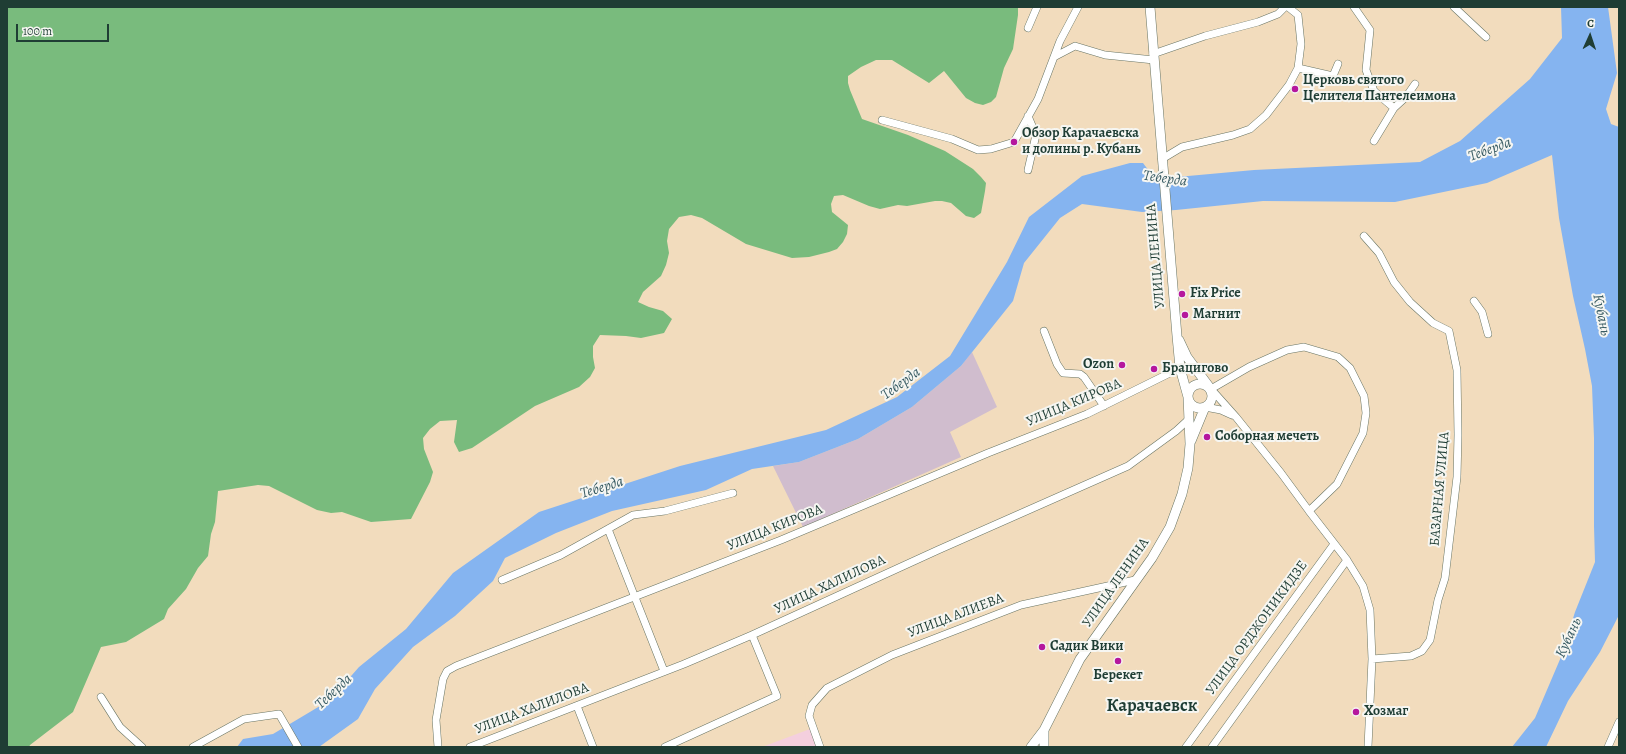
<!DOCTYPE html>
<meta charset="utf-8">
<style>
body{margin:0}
#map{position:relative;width:1626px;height:754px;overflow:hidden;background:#f2dcbd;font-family:Alegreya,serif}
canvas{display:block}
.frame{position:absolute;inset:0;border:8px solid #1f3d34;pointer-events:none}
.north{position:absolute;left:1570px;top:16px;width:40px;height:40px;-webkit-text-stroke:3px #f6f6f2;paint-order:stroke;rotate:3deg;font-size:11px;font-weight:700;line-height:16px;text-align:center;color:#1f3d34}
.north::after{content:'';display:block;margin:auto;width:14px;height:18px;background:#1f3d34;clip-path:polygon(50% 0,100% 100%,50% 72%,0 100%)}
.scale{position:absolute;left:16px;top:24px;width:93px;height:18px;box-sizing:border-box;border:2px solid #1f3d34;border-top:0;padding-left:5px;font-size:12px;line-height:14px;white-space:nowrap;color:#1f3d34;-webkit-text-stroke:3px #f6f6f2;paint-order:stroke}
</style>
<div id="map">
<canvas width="1626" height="754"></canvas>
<div class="frame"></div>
<div class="north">С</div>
<div class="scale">100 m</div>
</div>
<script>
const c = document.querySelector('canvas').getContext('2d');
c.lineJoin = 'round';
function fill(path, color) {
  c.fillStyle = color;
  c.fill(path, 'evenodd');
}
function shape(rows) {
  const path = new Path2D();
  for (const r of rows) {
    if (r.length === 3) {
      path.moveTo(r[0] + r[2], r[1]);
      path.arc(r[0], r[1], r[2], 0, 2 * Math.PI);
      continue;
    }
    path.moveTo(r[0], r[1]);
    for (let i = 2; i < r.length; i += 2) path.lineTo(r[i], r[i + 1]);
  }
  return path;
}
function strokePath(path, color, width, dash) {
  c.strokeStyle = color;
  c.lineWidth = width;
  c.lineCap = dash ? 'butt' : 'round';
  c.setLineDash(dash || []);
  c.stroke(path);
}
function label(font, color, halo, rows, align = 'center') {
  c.font = font + ' Alegreya,serif';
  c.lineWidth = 4;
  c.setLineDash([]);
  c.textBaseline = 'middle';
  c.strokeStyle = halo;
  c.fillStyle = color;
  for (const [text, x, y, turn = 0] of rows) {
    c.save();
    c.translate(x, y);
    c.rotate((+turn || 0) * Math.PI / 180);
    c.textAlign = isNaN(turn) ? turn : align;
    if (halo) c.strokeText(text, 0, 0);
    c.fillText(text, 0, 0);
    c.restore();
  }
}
fill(shape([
 [810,729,817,747,762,747]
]), '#f4cfde');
fill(shape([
 [972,352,997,407,950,432,961,457,803,527,773,466,799,462,858,439,912,407,961,366]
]), '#d0bdce');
fill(shape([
 [7,7,1018,7,1018,15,1013,49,1004,68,996,97,991,102,983,105,975,103,966,98,944,71,929,83,892,60,876,60,861,67,848,76,848,83,850,90,862,119,908,135,945,151,973,169,981,177,986,183,985,191,981,213,974,218,966,216,951,203,942,201,935,201,907,206,898,205,880,209,869,206,843,195,834,196,831,204,832,212,848,225,847,234,843,242,837,249,829,252,809,257,792,258,746,244,702,218,691,215,679,217,669,229,667,241,669,253,666,265,661,276,643,292,638,302,649,307,663,311,672,319,664,333,641,338,626,336,600,335,593,346,593,357,595,368,590,377,579,387,535,406,472,448,459,452,454,442,457,420,440,421,430,429,423,438,424,449,433,472,430,482,411,519,371,522,342,512,331,513,317,510,269,486,258,485,218,491,215,522,211,534,208,556,198,568,186,589,168,609,164,619,126,642,101,647,73,712,30,745,29,747,7,747]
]), '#79bb7d');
fill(shape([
 [1561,7,1608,7,1617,73,1606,109,1611,124,1619,127,1619,615,1600,652,1568,701,1546,747,1512,747,1535,718,1561,657,1575,612,1595,562,1594,526,1594,438,1592,386,1585,349,1573,296,1559,218,1552,155,1487,183,1395,202,1263,201,1176,210,1142,212,1082,204,1060,218,1024,263,1013,301,961,366,912,407,858,439,799,462,752,469,706,490,612,511,556,533,505,558,493,581,455,616,413,647,375,689,358,719,319,747,237,747,243,739,273,734,330,700,359,667,406,629,453,573,539,512,680,466,826,430,897,397,950,356,1007,262,1029,217,1082,176,1130,163,1143,163,1155,179,1254,170,1420,162,1460,141,1530,79,1562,38]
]), '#85b4f0');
const minor = shape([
 [1354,7,1370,30,1366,70,1374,91,1394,108,1374,141],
 [1454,7,1486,37],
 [1028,28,1037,7],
 [1153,54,1205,36,1258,22,1278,14,1285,7],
 [1054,57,1075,46,1105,55,1154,60],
 [1298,68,1333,76,1338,64],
 [1394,108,1406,97,1415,84],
 [1028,116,1036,135,1028,170],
 [882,120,952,139,978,150,991,149,1014,142,1038,99,1060,41,1078,7],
 [1162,159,1182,147,1233,135,1250,129,1266,115,1289,85,1298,68,1301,44,1298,15,1288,7],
 [1364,236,1379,253,1394,282,1410,302,1433,323,1449,331,1457,370,1458,435,1457,477,1445,578,1438,600,1430,640,1422,651,1411,656,1372,659],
 [1474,301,1482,312,1488,334],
 [1044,331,1057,364,1063,373,1080,374,1084,377,1104,406],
 [1205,407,1221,410,1232,415],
 [1309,511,1337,484,1363,433,1366,413,1364,396,1350,368,1338,357,1304,347,1287,350,1249,367,1211,389,1236,417,1281,473,1309,511,1347,560,1363,586,1370,610,1372,659,1368,747],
 [608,529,664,671],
 [502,580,561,555,633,515,665,511,733,493],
 [101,697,120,727,142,747],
 [577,706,593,747],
 [193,747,244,719,279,714,298,747],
 [438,747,436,720,443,679,447,671,456,666,781,540,988,453,1087,414,1180,368],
 [470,747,684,664,752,635,938,550,1128,466,1176,431,1188,420],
 [665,747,777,696,752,635],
 [820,747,809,716,812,705,827,688,892,655,1021,605,1135,580],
 [1186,747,1334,544],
 [1212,747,1347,560],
 [1608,747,1619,722]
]);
const major = shape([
 [1179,340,1187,357,1210,388],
 [1200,396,12],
 [1191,441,1205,407],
 [1044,730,1044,747],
 [1031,747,1044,730,1080,659,1152,558,1170,527,1182,494,1188,468,1190,444,1188,397,1180,368,1177,336,1150,7]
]);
strokePath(minor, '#697564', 8);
strokePath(major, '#697564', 10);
strokePath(minor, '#fff', 7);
strokePath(major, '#fff', 9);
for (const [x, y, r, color] of [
 [1295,89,4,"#b5179e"],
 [1014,142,4,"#b5179e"],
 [1182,294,4,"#b5179e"],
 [1185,315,4,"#b5179e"],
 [1122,365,4,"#b5179e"],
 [1154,369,4,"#b5179e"],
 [1207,437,4,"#b5179e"],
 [1042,647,4,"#b5179e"],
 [1118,661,4,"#b5179e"],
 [1356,712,4,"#b5179e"]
]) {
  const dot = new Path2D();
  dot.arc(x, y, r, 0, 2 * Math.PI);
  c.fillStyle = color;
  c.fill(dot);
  strokePath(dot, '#f6f6f2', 1.5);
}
label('bold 14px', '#1f3d34', '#f6f6f2', [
 ["Церковь святого",1303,81],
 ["Целителя Пантелеимона",1303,97],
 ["Обзор Карачаевска",1022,134],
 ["и долины р. Кубань",1022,150],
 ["Fix Price",1190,294],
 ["Магнит",1193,315],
 ["Ozon",1114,365,"right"],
 ["Брацигово",1162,369],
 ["Соборная мечеть",1215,437],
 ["Садик Вики",1050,647],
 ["Берекет",1118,676,"center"],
 ["Хозмаг",1364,712]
], 'left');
label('14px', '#1f3d34', '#f6f6f2', [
 ["УЛИЦА ЛЕНИНА",1156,256,-95],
 ["УЛИЦА КИРОВА",1074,403,-23],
 ["БАЗАРНАЯ УЛИЦА",1440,489,-85],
 ["УЛИЦА КИРОВА",775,528,-22],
 ["УЛИЦА ЛЕНИНА",1116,583,-55],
 ["УЛИЦА ХАЛИЛОВА",830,585,-25],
 ["УЛИЦА АЛИЕВА",956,616,-21],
 ["УЛИЦА ОРДЖОНИКИДЗЕ",1257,628,-54],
 ["УЛИЦА ХАЛИЛОВА",532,709,-21]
]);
label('italic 15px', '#385b63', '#f6f6f2', [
 ["Теберда",1490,150,-20],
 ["Теберда",1165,179,8],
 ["Кубань",1601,315,79],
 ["Теберда",901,384,-36],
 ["Теберда",602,488,-17],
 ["Кубань",1569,638,-65],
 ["Теберда",334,692,-43]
]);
label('bold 18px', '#1f3d34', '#f6f6f2', [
 ["Карачаевск",1152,707]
]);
</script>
